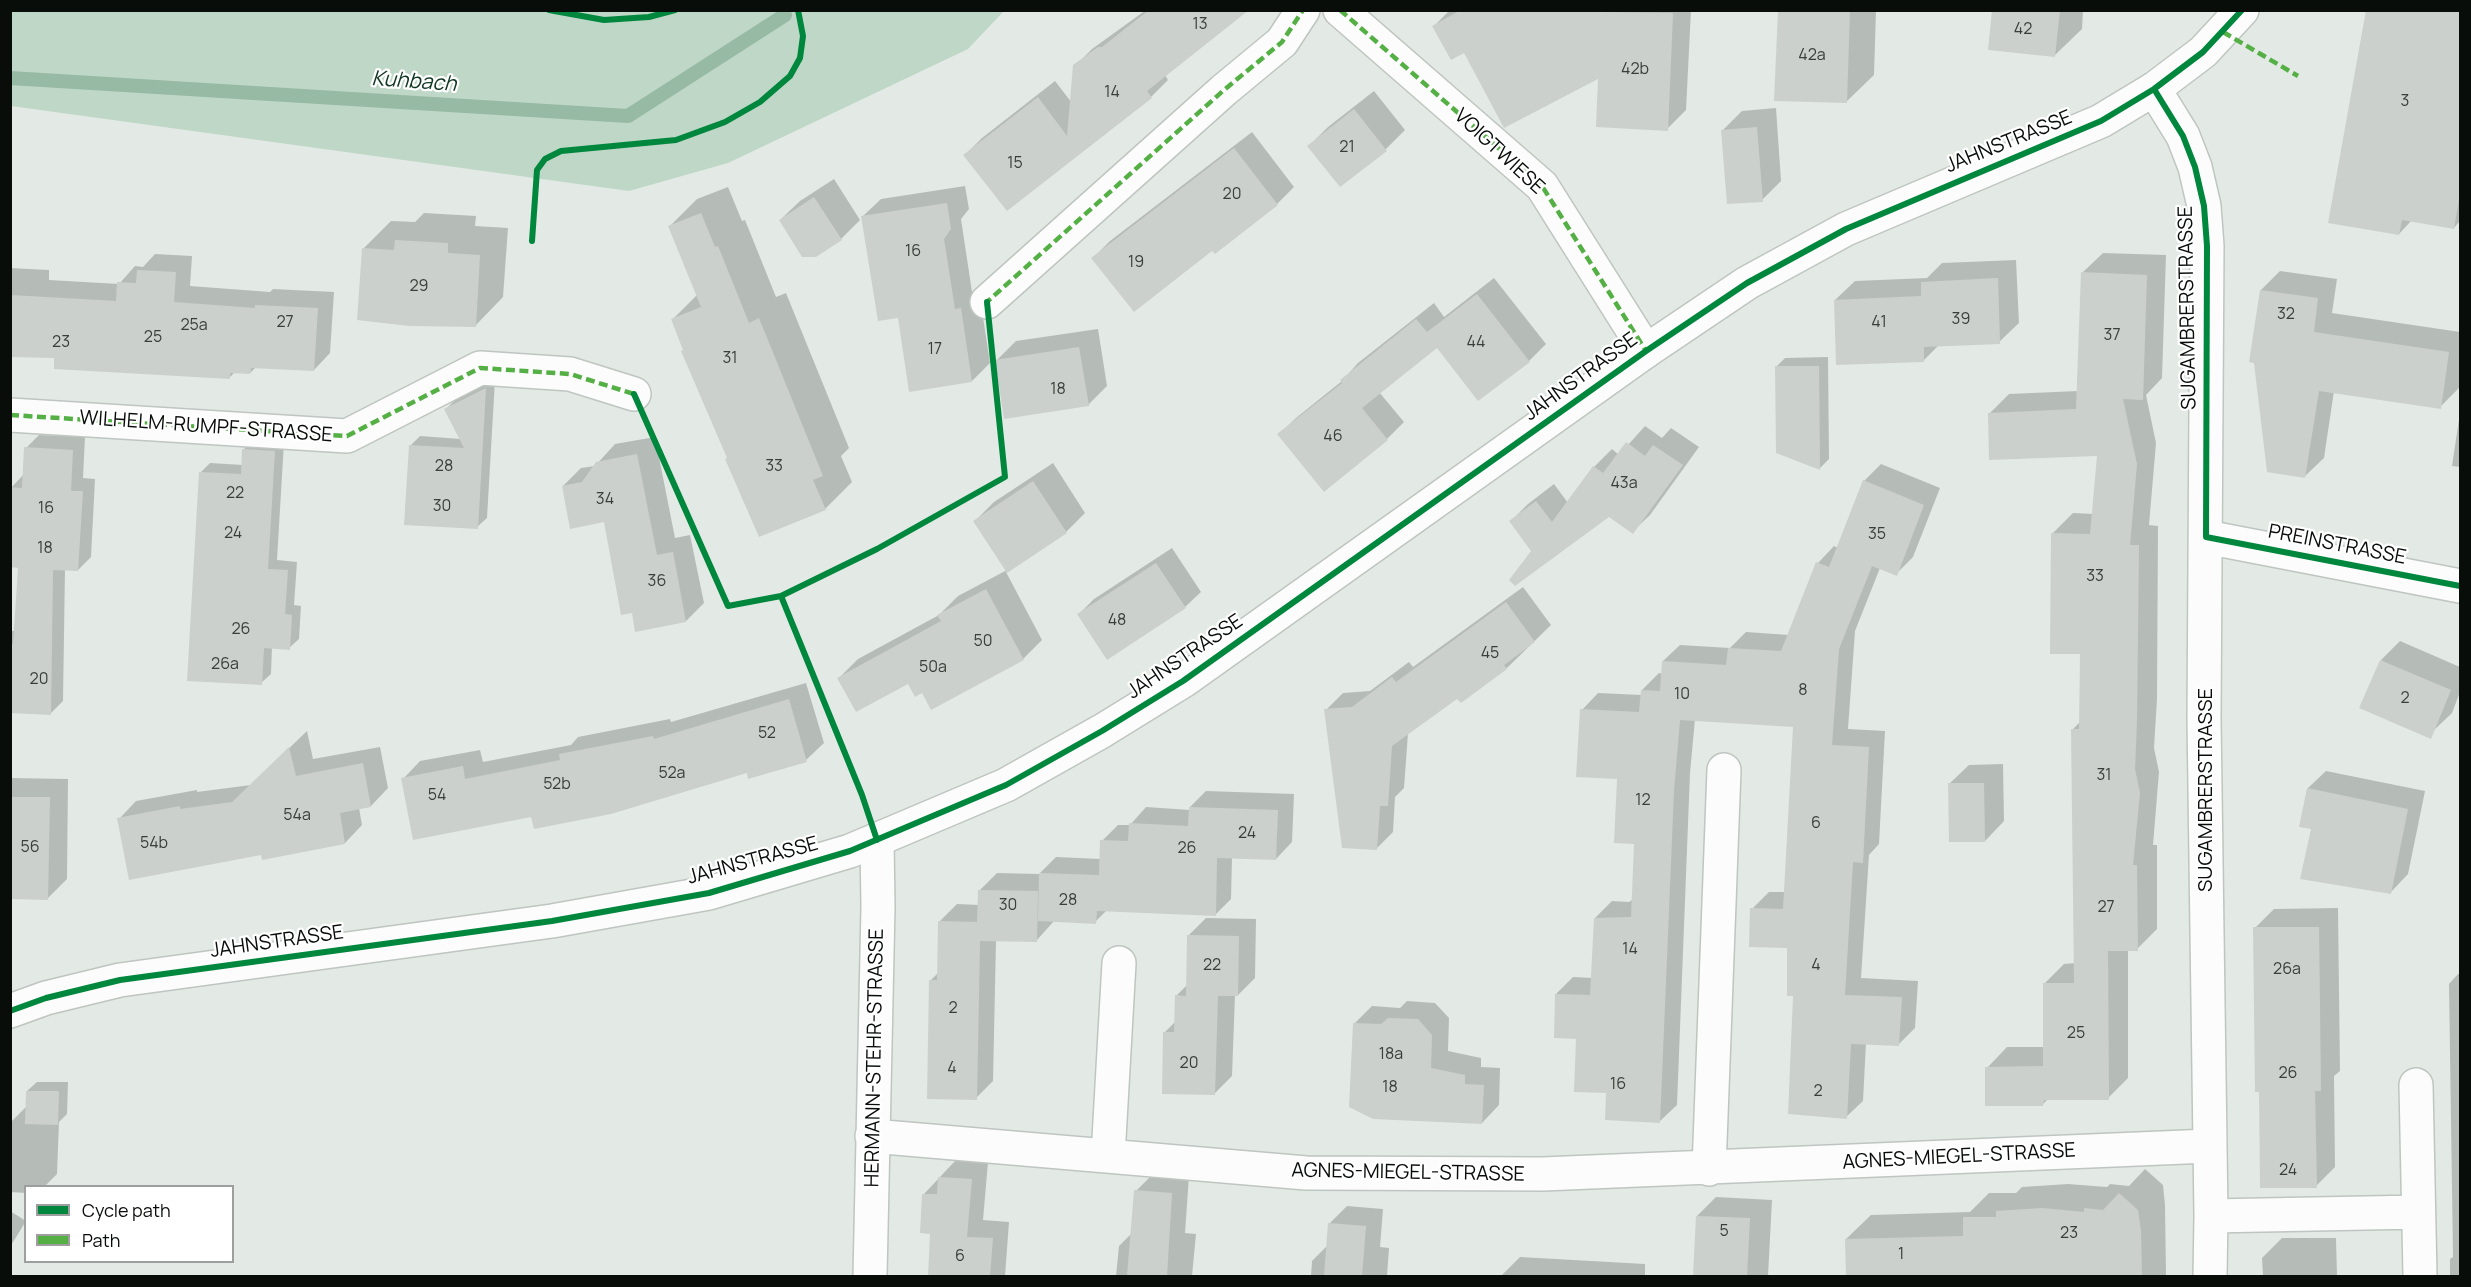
<!DOCTYPE html>
<style>
body{margin:0}
#map{position:relative;width:2471px;height:1287px;overflow:hidden;background:#e3eae5;font-family:Manrope,sans-serif}
canvas{display:block}
.frame{position:absolute;inset:0;border:12px solid #090d0a;pointer-events:none}
.legend{position:absolute;left:24px;top:1185px;width:210px;height:78px;box-sizing:border-box;background:#fff;border:2px solid #9d9e9d;margin:0;padding:8px 10px;list-style:none;font-size:18px;color:#090d0a}
.legend li{display:flex;align-items:center;gap:12px;height:30px}
.legend b{width:30px;border:2px solid #9d9e9d}
</style>
<div id="map">
<canvas width="2471" height="1287"></canvas>
<div class="frame"></div>
<ul class="legend">
<li><b style="height:8px;background:#00873e"></b>Cycle path</li>
<li><b style="height:8px;background:#54b044"></b>Path</li>
</ul>
</div>
<script>
const c = document.querySelector('canvas').getContext('2d');
c.lineJoin = 'round';
function fill(path, color) {
  c.fillStyle = color;
  c.fill(path, 'evenodd');
}
function shape(rows) {
  const path = new Path2D();
  for (const r of rows) {
    path.moveTo(r[0], r[1]);
    for (let i = 2; i < r.length; i += 2) path.lineTo(r[i], r[i + 1]);
  }
  return path;
}
function strokePath(path, color, width, dash) {
  c.strokeStyle = color;
  c.lineWidth = width;
  c.lineCap = dash ? 'butt' : 'round';
  c.setLineDash(dash || []);
  c.stroke(path);
}
function label(font, color, halo, rows, align = 'center') {
  c.font = font + ' Manrope,sans-serif';
  c.lineWidth = 4.5;
  c.setLineDash([]);
  c.textBaseline = 'middle';
  c.strokeStyle = halo;
  c.fillStyle = color;
  for (const [text, x, y, turn = 0] of rows) {
    c.save();
    c.translate(x, y);
    c.rotate((+turn || 0) * Math.PI / 180);
    c.textAlign = isNaN(turn) ? turn : align;
    if (halo) c.strokeText(text, 0, 0);
    c.fillText(text, 0, 0);
    c.restore();
  }
}
fill(shape([
 [11,10,1004,10,1004,11,968,49,728,163,629,191,11,106]
]), '#bfd7c7');
fill(shape([
 [1146,10,1245,10,1165,75,1168,80,1151,97,1008,209,965,155,982,138,1055,81,1072,103,1075,66,1092,49],
 [1450,10,1691,10,1686,110,1667,129,1600,77,1465,51,1434,26],
 [1779,10,1876,10,1874,75,1847,101],
 [1993,10,2083,10,2082,29,2055,55],
 [2367,10,2460,10,2460,221,2454,228,2412,220,2399,234],
 [1374,91,1405,130,1386,149,1340,185,1309,146,1328,127],
 [1776,108,1781,181,1762,200,1723,130,1742,111],
 [1252,132,1294,187,1277,204,1212,248,1093,258,1110,241],
 [834,179,860,220,841,239,780,220,800,201],
 [965,186,969,209,961,219,972,292,979,291,990,363,972,381,899,316,862,217,881,199],
 [728,187,742,221,745,220,776,297,786,293,849,448,841,456,852,482,825,509,728,457,672,320,698,294,670,226,697,199],
 [424,213,476,216,475,226,508,228,503,297,475,326,363,249,391,221,415,222],
 [2103,253,2166,255,2162,378,2146,395,2156,443,2149,525,2158,526,2157,699,2154,748,2159,772,2153,845,2157,845,2157,929,2137,949,2128,949,2128,1078,2108,1098,2049,1098,2043,1104,1987,1068,2007,1047,2045,1047,2044,984,2064,964,2076,963,2072,730,2081,721,2082,653,2053,533,2073,513,2094,514,2099,454,1989,414,2009,394,2078,391,2082,273],
 [155,254,192,256,190,286,270,292,273,289,334,292,330,353,314,370,256,367,250,373,235,372,229,378,56,356,10,355,10,268,49,270,49,280,119,284,135,266,143,267],
 [2016,260,2019,323,1999,342,1939,345,1923,361,1835,300,1855,281,1927,278,1942,263],
 [2280,271,2337,279,2332,313,2460,332,2459,388,2440,407,2334,391,2324,458,2304,477,2261,290],
 [1494,278,1546,344,1529,361,1437,346,1379,392,1404,422,1387,439,1279,434,1296,418,1342,381,1358,363,1434,303,1444,317],
 [1098,329,1107,386,1088,405,997,360,1016,341],
 [1828,357,1829,459,1820,468,1777,452,1776,367,1785,358],
 [495,380,487,518,477,527,410,446,420,436,461,439,446,409,455,400],
 [2460,413,2460,467,2452,466],
 [1645,426,1662,438,1671,428,1699,447,1650,515,1632,532,1609,515,1533,551,1511,521,1528,504,1554,484,1568,503,1594,467,1612,449,1619,455],
 [39,435,85,437,83,478,95,479,91,557,78,570,65,569,63,701,50,714,10,712,10,631,16,631,20,566,11,488,24,474,26,448],
 [655,437,675,538,690,535,704,603,686,621,633,611,606,520,563,486,581,468,595,466,615,444],
 [253,440,284,442,277,560,297,562,294,605,301,606,299,639,289,648,272,647,271,674,261,683,201,472,210,463,243,465,244,449],
 [1053,463,1085,513,1066,532,1006,572,1042,640,1023,659,923,691,909,682,839,678,858,659,939,615,958,596,1007,570,975,521,994,502],
 [1881,464,1940,488,1913,557,1896,574,1880,568,1855,631,1848,729,1885,731,1879,844,1869,855,1861,978,1918,981,1915,1028,1898,1045,1866,1043,1863,1101,1846,1117,1794,994,1788,947,1752,909,1769,892,1786,892,1795,726,1695,719,1690,773,1677,1105,1660,1121,1578,1038,1556,994,1573,977,1593,978,1595,918,1612,901,1629,902,1632,900,1636,843,1619,778,1582,710,1598,693,1642,695,1642,690,1659,673,1663,674,1663,661,1680,645,1730,648,1746,632,1789,635,1818,563,1834,546,1838,548,1864,481],
 [1172,548,1201,592,1185,607,1107,658,1079,614,1094,599],
 [1523,587,1551,625,1508,667,1461,701,1457,697,1408,733,1404,788,1395,797,1393,832,1377,848,1326,710,1343,693,1370,691,1409,662,1413,667],
 [2400,641,2460,667,2460,692,2452,713,2432,732,2381,660],
 [806,683,824,743,806,760,749,777,748,772,532,815,403,779,420,761,480,750,483,762,571,745,578,737,670,719,671,722],
 [307,731,313,759,380,747,388,788,371,806,359,808,362,825,345,843,262,853,119,819,136,801,197,790,197,792,251,785],
 [2003,764,2004,821,1985,841,1949,784,1969,765],
 [2326,771,2425,791,2408,874,2391,892,2312,828,2308,788],
 [10,778,68,779,67,879,48,898,10,897],
 [1206,791,1294,794,1292,842,1276,859,1232,857,1231,899,1215,915,1107,910,1095,922,1054,921,1037,940,996,940,993,1081,976,1098,931,980,939,972,940,921,957,904,979,905,979,891,997,873,1039,874,1056,857,1101,859,1102,841,1118,825,1130,825,1146,807,1190,810,1190,807],
 [2338,908,2340,1071,2334,1076,2335,1167,2316,1186,2255,928,2274,909],
 [1206,918,1256,919,1255,978,1238,995,1235,995,1232,1076,1215,1093,1164,1033,1176,1021,1176,996,1187,985,1188,936],
 [2458,974,2460,974,2460,1276,2450,1276,2450,1259,2453,1257,2449,984],
 [1407,1001,1435,1003,1449,1018,1448,1051,1481,1058,1481,1067,1500,1068,1499,1105,1482,1123,1355,1023,1372,1006,1400,1008],
 [37,1082,68,1082,67,1114,59,1122,57,1174,45,1186,26,1186,26,1193,10,1192,10,1123,27,1106,27,1091],
 [956,1160,988,1162,983,1220,1009,1222,1005,1276,929,1276,932,1232,924,1194],
 [2145,1169,2163,1185,2165,1205,2166,1276,1847,1276,1846,1239,1871,1215,1970,1212,1989,1193,2016,1193,2022,1187,2068,1184,2107,1187,2110,1184,2129,1186],
 [1153,1174,1189,1176,1185,1233,1196,1234,1192,1276,1116,1276,1119,1246,1132,1233,1136,1191],
 [1716,1197,1772,1200,1768,1276,1694,1276,1697,1216],
 [1347,1206,1383,1209,1380,1247,1389,1248,1387,1276,1311,1276,1312,1261,1328,1245,1329,1224],
 [10,1211,26,1221,10,1247],
 [2282,1238,2336,1238,2337,1276,2263,1276,2262,1258],
 [1520,1257,1645,1264,1645,1276,1501,1276]
]), '#0003');
strokePath(shape([
 [10,78,628,116,785,15]
]), '#97baa4', 14);
fill(shape([
 [1149,10,1249,10,1147,91,1152,98,1007,211,963,155,1038,97,1067,136,1073,65,1098,47,1102,47],
 [1461,10,1673,13,1668,131,1596,127,1598,79,1504,128,1464,53,1451,60,1432,26],
 [1778,10,1850,10,1847,103,1774,101],
 [1992,10,2060,10,2055,57,1988,50],
 [2366,10,2460,10,2460,193,2454,229,2402,220,2399,235,2328,223],
 [1354,109,1387,151,1340,187,1307,146],
 [1757,127,1763,202,1727,204,1721,130],
 [1234,148,1278,205,1215,254,1212,251,1134,312,1091,258],
 [814,197,842,240,816,257,802,257,779,220],
 [947,203,951,229,944,239,955,309,961,308,972,382,909,392,898,318,878,321,861,216],
 [701,213,715,247,718,246,749,323,759,318,823,476,813,480,826,510,759,537,725,459,727,458,681,351,683,350,671,319,701,307,668,226],
 [395,240,448,243,448,253,480,255,476,327,409,326,357,320,362,248,394,250],
 [137,270,176,272,174,302,255,308,255,305,318,308,314,371,251,368,250,374,230,373,230,379,54,369,54,358,10,357,10,295,116,301,117,282,136,283],
 [2081,272,2147,275,2143,400,2123,399,2137,464,2130,545,2139,545,2137,720,2135,769,2140,793,2133,865,2137,865,2138,951,2108,951,2109,1100,2044,1100,2043,1106,1985,1106,1985,1067,2043,1066,2043,983,2074,983,2071,729,2079,729,2080,654,2050,654,2051,533,2090,534,2097,456,1989,460,1988,413,2076,409],
 [1998,278,2000,344,1924,347,1924,362,1836,365,1834,300,1921,296,1921,282],
 [2260,290,2318,298,2314,332,2449,352,2441,409,2319,391,2305,478,2267,472,2254,363,2249,362],
 [1477,294,1530,362,1478,401,1437,348,1362,408,1388,440,1324,492,1277,434,1342,383,1340,380,1416,319,1427,332],
 [1079,347,1089,406,1004,419,995,360],
 [1775,366,1819,366,1820,470,1776,453],
 [486,388,478,529,404,525,409,445,464,448,444,409],
 [1626,442,1645,456,1653,445,1683,465,1633,534,1609,517,1515,586,1509,580,1531,551,1509,521,1536,501,1552,522,1593,466,1603,473],
 [24,447,73,450,71,491,83,491,78,571,53,570,51,715,10,713,10,644,13,644,18,568,10,567,10,487,22,488],
 [242,449,275,451,268,569,288,570,285,614,292,615,290,650,264,648,262,685,187,681,199,472,241,474],
 [637,454,657,555,673,552,686,622,635,632,632,613,621,615,604,522,570,529,562,486,582,482,596,462],
 [1863,480,1924,505,1897,576,1872,566,1839,649,1832,745,1869,747,1863,863,1853,862,1845,995,1902,997,1899,1046,1851,1044,1847,1119,1788,1114,1793,996,1787,996,1787,948,1749,947,1750,908,1783,909,1793,727,1680,720,1674,791,1660,1123,1605,1120,1606,1093,1574,1092,1576,1039,1554,1038,1555,994,1590,995,1594,918,1631,917,1634,844,1614,843,1617,779,1576,777,1580,709,1639,712,1641,690,1660,691,1662,661,1726,665,1728,648,1781,651,1816,562,1829,567],
 [1033,481,1067,533,1007,573,973,521],
 [1156,563,1186,608,1107,660,1077,614],
 [986,589,1024,660,931,710,922,693,915,697,908,684,856,712,837,678,941,621,937,615],
 [1506,602,1535,642,1504,665,1507,669,1461,703,1457,699,1392,746,1388,806,1380,806,1377,850,1342,848,1324,709,1352,707,1392,677,1396,682],
 [2380,660,2451,690,2431,739,2359,708],
 [789,699,807,762,748,779,747,773,611,814,534,829,531,817,413,840,401,778,463,766,465,779,560,760,559,754,653,736,654,739],
 [289,747,296,776,363,763,371,807,340,813,345,844,262,860,261,855,129,880,117,818,180,806,180,809,232,802],
 [1948,783,1984,783,1985,842,1949,842],
 [2307,788,2408,809,2391,894,2300,879,2311,829,2299,827],
 [10,797,50,797,48,900,10,899],
 [1189,807,1278,810,1276,860,1217,858,1216,916,1097,911,1096,924,1038,921,1039,873,1099,875,1100,840,1128,841,1129,823,1188,826],
 [978,890,1038,891,1037,942,980,941,977,1100,927,1099,929,980,937,980,938,921,977,922],
 [2253,927,2319,927,2321,1091,2315,1091,2317,1188,2260,1188,2259,1092,2255,1092],
 [1187,935,1239,936,1238,996,1218,996,1215,1095,1162,1094,1163,1032,1174,1032,1175,995,1186,996],
 [1388,1018,1418,1019,1432,1035,1431,1068,1465,1075,1465,1084,1484,1085,1482,1124,1373,1119,1349,1107,1353,1023,1381,1024],
 [26,1091,59,1091,58,1125,25,1124],
 [938,1177,972,1179,967,1237,993,1238,990,1276,928,1276,930,1234,920,1233,922,1194,937,1194],
 [1134,1190,1172,1193,1167,1276,1127,1276],
 [2119,1193,2138,1210,2141,1231,2142,1276,1846,1276,1845,1239,1963,1236,1963,1217,1996,1217,1996,1211,2042,1208,2084,1212,2084,1208,2103,1210],
 [1696,1216,1750,1218,1747,1276,1693,1276],
 [1328,1223,1366,1226,1362,1276,1324,1276]
]), '#cbd0cc');
const street = shape([
 [1340,10,1542,186,1646,351],
 [2154,89,2183,136,2195,167,2204,206,2207,246,2204,718,2211,1216,2210,1276],
 [987,302,1224,90,1282,42,1303,10],
 [10,415,347,436,480,368,570,374,634,394],
 [2206,537,2460,586],
 [2416,1085,2420,1276],
 [872,1136,1306,1173,1543,1174,2209,1146],
 [1108,1156,1119,963],
 [1709,1169,1724,770],
 [2211,1216,2418,1212],
 [870,1276,878,907,877,840]
]);
const secondary = shape([
 [10,1011,46,998,120,980,552,921,709,893,850,851,1006,785,1102,731,1183,681,1646,351,1747,283,1846,229,2101,121,2154,89,2203,52,2242,10]
]);
strokePath(street, '#bfc5c1', 36);
strokePath(secondary, '#bfc5c1', 36);
strokePath(street, '#fbfcfb', 33);
strokePath(secondary, '#fbfcfb', 33);
strokePath(shape([
 [1340,10,1542,186,1646,351],
 [2223,32,2298,76],
 [987,306,987,302,1224,90,1282,42,1303,10],
 [10,415,347,436,480,368,570,374,634,394,636,398]
]), '#54b044', 4.5, [9, 4.5]);
strokePath(shape([
 [549,10,604,20,649,17,675,10],
 [2154,89,2183,136,2195,167,2204,206,2207,246,2206,537,2460,586],
 [532,241,537,170,545,159,561,151,676,140,725,122,760,102,790,76,800,58,803,36,798,10],
 [634,394,728,606,781,596,877,549,1005,477,987,302],
 [781,596,862,795,877,840],
 [10,1011,46,998,120,980,552,921,709,893,850,851,1006,785,1102,731,1183,681,1646,351,1747,283,1846,229,2101,121,2154,89,2203,52,2242,10]
]), '#00873e', 6);
label('16px', '#3a3e3a', null, [
 ["13",1200,25],
 ["42",2023,30],
 ["42a",1812,56],
 ["42b",1635,70],
 ["14",1112,93],
 ["3",2405,102],
 ["21",1347,148],
 ["15",1015,164],
 ["20",1232,195],
 ["16",913,252],
 ["19",1136,263],
 ["29",419,287],
 ["32",2286,315],
 ["39",1961,320],
 ["27",285,323],
 ["41",1879,323],
 ["25a",194,326],
 ["37",2112,336],
 ["25",153,338],
 ["23",61,343],
 ["44",1476,343],
 ["17",935,350],
 ["31",730,359],
 ["18",1058,390],
 ["46",1333,437],
 ["28",444,467],
 ["33",774,467],
 ["43a",1624,484],
 ["22",235,494],
 ["34",605,500],
 ["30",442,507],
 ["16",46,509],
 ["24",233,534],
 ["35",1877,535],
 ["18",45,549],
 ["33",2095,577],
 ["36",657,582],
 ["48",1117,621],
 ["26",241,630],
 ["50",983,642],
 ["45",1490,654],
 ["26a",225,665],
 ["50a",933,668],
 ["20",39,680],
 ["8",1803,691],
 ["10",1682,695],
 ["2",2405,699],
 ["52",767,734],
 ["52a",672,774],
 ["31",2104,776],
 ["52b",557,785],
 ["54",437,796],
 ["12",1643,801],
 ["54a",297,816],
 ["6",1816,824],
 ["24",1247,834],
 ["54b",154,844],
 ["56",30,848],
 ["26",1187,849],
 ["28",1068,901],
 ["30",1008,906],
 ["27",2106,908],
 ["14",1630,950],
 ["22",1212,966],
 ["4",1816,966],
 ["26a",2287,970],
 ["2",953,1009],
 ["25",2076,1034],
 ["18a",1391,1055],
 ["20",1189,1064],
 ["4",952,1069],
 ["26",2288,1074],
 ["16",1618,1085],
 ["18",1390,1088],
 ["2",1818,1092],
 ["24",2288,1171],
 ["5",1724,1232],
 ["23",2069,1234],
 ["1",1901,1255],
 ["6",960,1257]
]);
label('20px', '#090d0a', '#fff', [
 ["JAHNSTRASSE",2009,142,-22],
 ["VOIGTWIESE",1499,152,43],
 ["SUGAMBRERSTRASSE",2188,308,-91],
 ["JAHNSTRASSE",1581,377,-36],
 ["WILHELM-RUMPF-STRASSE",206,427,4],
 ["PREINSTRASSE",2337,545,11],
 ["JAHNSTRASSE",1185,657,-34],
 ["SUGAMBRERSTRASSE",2206,790,-90],
 ["JAHNSTRASSE",753,861,-15],
 ["JAHNSTRASSE",277,942,-8],
 ["HERMANN-STEHR-STRASSE",875,1058,-89],
 ["AGNES-MIEGEL-STRASSE",1959,1157,-3],
 ["AGNES-MIEGEL-STRASSE",1408,1173,1]
]);
label('italic 21px', '#103722', '#fff', [
 ["Kuhbach",414,82,4]
]);
</script>
